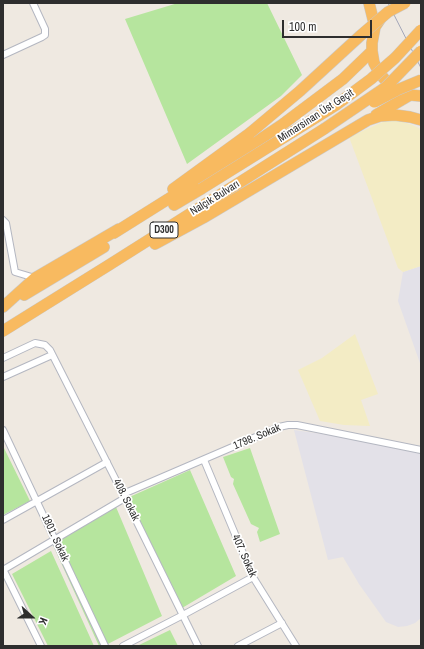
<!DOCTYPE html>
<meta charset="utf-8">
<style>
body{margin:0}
#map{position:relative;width:424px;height:649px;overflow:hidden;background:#efe9e1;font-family:"Archivo Narrow",sans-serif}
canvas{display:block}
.frame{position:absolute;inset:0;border:4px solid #2e2e2e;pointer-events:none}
.north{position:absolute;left:12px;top:597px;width:40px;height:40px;-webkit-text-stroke:3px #fff;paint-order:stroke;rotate:111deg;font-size:11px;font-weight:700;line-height:16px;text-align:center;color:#2e2e2e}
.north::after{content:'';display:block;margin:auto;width:14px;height:18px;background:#2e2e2e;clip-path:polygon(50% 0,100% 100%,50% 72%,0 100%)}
.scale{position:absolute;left:282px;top:20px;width:90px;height:18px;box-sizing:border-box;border:2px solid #2e2e2e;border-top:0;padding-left:5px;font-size:12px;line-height:14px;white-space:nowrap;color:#2e2e2e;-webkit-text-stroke:3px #fff;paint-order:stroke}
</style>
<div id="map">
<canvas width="424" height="649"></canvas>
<div class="frame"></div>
<div class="north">K</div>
<div class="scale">100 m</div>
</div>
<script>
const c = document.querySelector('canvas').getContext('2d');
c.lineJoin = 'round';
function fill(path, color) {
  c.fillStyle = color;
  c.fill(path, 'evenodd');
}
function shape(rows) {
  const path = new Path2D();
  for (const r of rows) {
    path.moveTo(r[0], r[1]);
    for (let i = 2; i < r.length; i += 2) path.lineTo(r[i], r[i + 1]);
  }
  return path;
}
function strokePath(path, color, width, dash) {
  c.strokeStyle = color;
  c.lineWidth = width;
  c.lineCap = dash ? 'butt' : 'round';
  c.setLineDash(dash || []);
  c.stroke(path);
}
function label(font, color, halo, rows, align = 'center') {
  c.font = font + ' "Archivo Narrow",sans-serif';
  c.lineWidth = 3.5;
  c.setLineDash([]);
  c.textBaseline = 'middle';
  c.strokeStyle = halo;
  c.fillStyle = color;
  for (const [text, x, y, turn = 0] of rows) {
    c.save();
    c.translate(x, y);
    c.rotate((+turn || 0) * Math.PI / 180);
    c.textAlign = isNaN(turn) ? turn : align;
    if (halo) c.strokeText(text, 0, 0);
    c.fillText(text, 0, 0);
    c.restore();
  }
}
fill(shape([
 [421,266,421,366,398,301,403,272],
 [294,430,421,448,421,618,415,623,407,626,398,627,386,622,359,584,343,557,328,560]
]), '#e3e1e8');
fill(shape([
 [178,3,267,3,302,75,281,96,187,164,125,19],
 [3,446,30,501,3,515],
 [250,448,280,534,260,542,257,532,259,528,251,524,233,484,234,479,231,477,223,457],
 [190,470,236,576,177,611,125,499],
 [116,507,162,616,104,646,99,646,52,543],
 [51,551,94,646,48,646,12,574],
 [170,630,178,646,137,646]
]), '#b6e59e');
fill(shape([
 [385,121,401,121,412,125,421,129,421,266,403,272,398,268,349,137],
 [355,334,378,394,361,400,370,426,344,425,320,421,298,370,322,358]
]), '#f3ecc5');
const minor = shape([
 [3,55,42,37,45,35,45,29,33,3],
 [3,220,6,223,15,272,35,278],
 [3,358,35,343,45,345,50,350,125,498,198,646],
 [3,377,52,355],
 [3,430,105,646],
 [204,460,253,577,296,646],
 [123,494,279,427,288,425,297,425,421,450],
 [3,520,107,462],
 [3,569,41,646],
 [3,570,125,498],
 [123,646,183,615,253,577],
 [238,646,282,623]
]);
const trunk = shape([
 [369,3,375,27],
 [381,18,375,27,372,43,372,51,374,63,380,74,388,83,398,91,410,95,421,96],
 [376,115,410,95],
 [173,189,250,133],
 [174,205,201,189],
 [114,233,216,169,283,124,343,79,372,51],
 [155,244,203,218,368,120,380,116,395,115,410,117,421,120],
 [24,295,104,247],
 [3,307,35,278,119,229],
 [3,331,109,265,324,129]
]);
strokePath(minor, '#b4b7c1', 8);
strokePath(trunk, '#c9c9c9', 12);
strokePath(minor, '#fff', 6);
strokePath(trunk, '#f8ba60', 11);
strokePath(shape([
 [388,3,421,68]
]), '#a3a6b8', 1);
const trunkBridge = shape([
 [374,102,397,90,421,80],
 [324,129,386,87,421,51],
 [250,133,300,91,360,36,388,12,405,3],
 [201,189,336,105,371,79,395,58,421,30]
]);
strokePath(trunkBridge, '#c9c9c9', 12, []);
strokePath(trunkBridge, '#f8ba60', 11);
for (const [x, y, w] of [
 [164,230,28]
]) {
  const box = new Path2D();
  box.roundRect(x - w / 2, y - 8, w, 16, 3);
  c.fillStyle = '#fff';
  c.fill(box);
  strokePath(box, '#2e2e2e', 1);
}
label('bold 10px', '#2e2e2e', null, [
 ["D300",164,230]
]);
label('11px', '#2e2e2e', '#fff', [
 ["Mimarsinan Üst Geçit",316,116,-33],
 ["Nalçık Bulvarı",215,198,-32],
 ["1798. Sokak",257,437,-23],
 ["408. Sokak",126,500,63],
 ["1801. Sokak",55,538,65],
 ["407. Sokak",244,556,66]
]);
</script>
